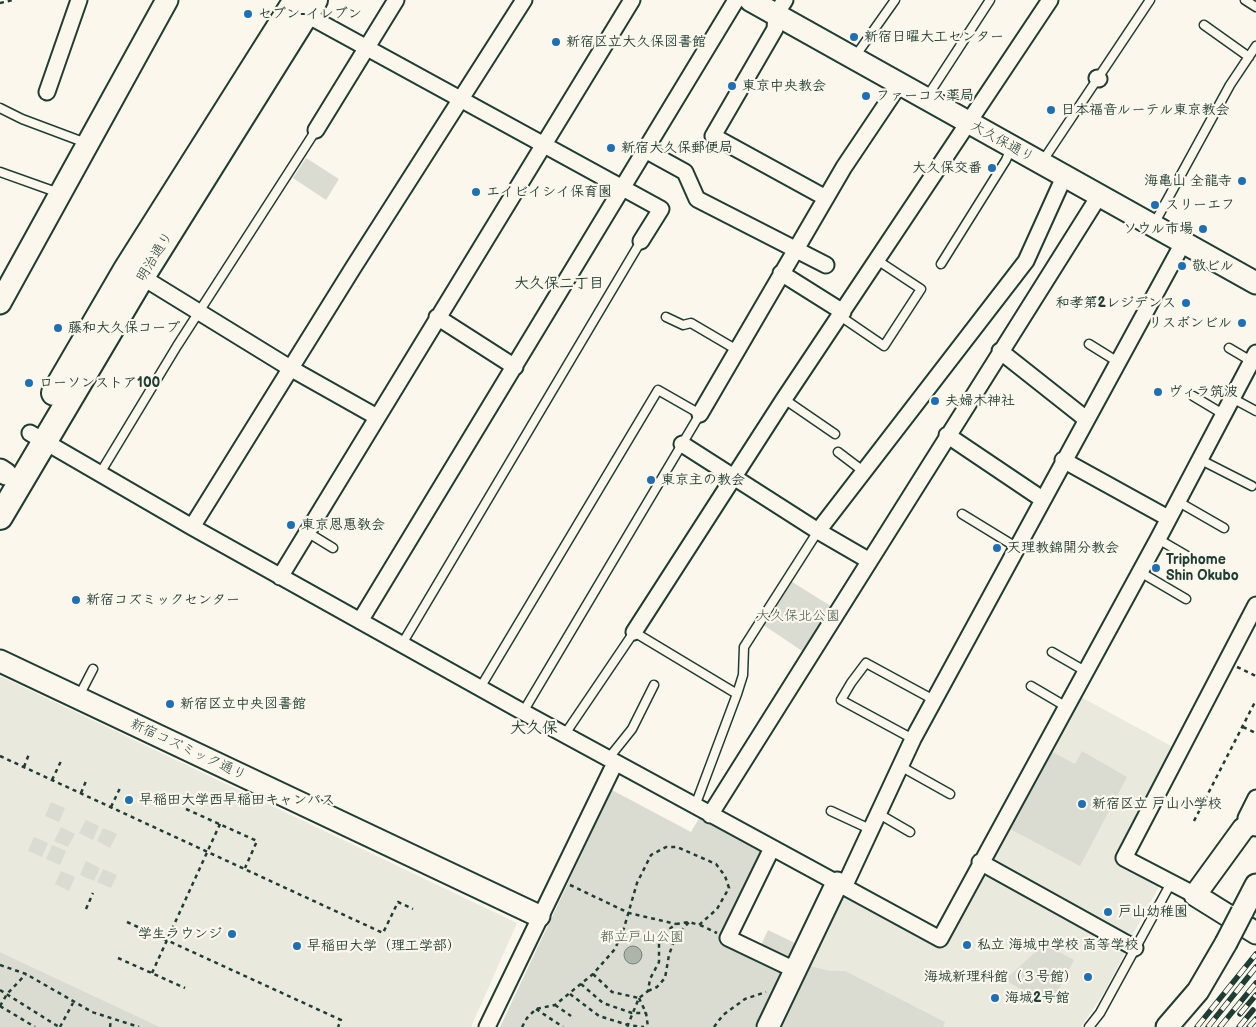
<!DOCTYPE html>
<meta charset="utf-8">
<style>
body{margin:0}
canvas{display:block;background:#fbf7ec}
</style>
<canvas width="1256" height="1027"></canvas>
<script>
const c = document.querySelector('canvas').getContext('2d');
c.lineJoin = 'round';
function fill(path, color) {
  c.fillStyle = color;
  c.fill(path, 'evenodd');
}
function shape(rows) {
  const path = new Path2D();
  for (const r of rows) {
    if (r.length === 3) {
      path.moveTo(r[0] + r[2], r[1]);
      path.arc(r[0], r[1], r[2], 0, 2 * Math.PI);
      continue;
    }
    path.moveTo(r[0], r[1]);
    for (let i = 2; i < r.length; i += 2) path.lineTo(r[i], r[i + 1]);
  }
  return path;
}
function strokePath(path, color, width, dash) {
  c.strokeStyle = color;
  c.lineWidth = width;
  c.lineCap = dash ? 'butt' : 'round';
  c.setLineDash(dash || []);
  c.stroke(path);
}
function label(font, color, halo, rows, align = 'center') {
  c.font = font + ' "Balsamiq Sans","Klee One",sans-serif';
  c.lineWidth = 4.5;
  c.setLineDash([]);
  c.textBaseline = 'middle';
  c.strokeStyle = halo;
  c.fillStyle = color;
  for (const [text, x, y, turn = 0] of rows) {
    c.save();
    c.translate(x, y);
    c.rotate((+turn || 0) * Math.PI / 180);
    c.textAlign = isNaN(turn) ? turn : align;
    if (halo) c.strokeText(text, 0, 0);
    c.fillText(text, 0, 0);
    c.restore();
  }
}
fill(shape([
 [0,676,517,923,471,1027,160,1027,0,952],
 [1079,696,1175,748,1116,860,1160,885,1131,938,988,860],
 [982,869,1127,949,1105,991,1081,1027,777,1027,843,890,943,941]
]), '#eae9de');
fill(shape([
 [306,158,339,179,326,200,293,178],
 [789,580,834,608,805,653,762,624],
 [1051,751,1075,764,1082,751,1127,777,1080,866,1010,829],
 [612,790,691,832,701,815,767,849,732,937,783,967,755,1027,500,1027],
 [51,802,65,808,59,822,45,816],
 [86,820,99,826,93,840,79,833],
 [61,827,75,834,68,847,54,841],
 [103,828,117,834,110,848,97,841],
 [34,837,48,843,42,857,28,851],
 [52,845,66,851,60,865,46,859],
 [86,861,100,868,94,881,80,875],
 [103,869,117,875,111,888,97,882],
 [61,871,75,877,69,891,55,884],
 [768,930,797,944,788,963,759,949],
 [1044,944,1074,960,1050,1006,1005,980],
 [0,952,160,1027,0,1027],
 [810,966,830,971,845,971,945,1022,943,1027,781,1027]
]), '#dbdcd1');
const water = shape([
 [633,955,9]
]);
fill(water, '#adb4aa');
strokePath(water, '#74847b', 1);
const lane = shape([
 [1245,0,1256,7],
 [1204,25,1249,57],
 [854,58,895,0],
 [927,97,990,0],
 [0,108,22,119,86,143],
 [1042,162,1150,0],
 [0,172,59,193],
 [1154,224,1230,85,1256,46],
 [941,264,1006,160,1011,148],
 [840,316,884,346,921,289,877,260],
 [666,317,683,325,691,323,737,350],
 [1089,344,1118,362],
 [1229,348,1251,361],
 [1193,396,1223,414],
 [1232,398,1256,411],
 [784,399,835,434],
 [838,452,863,471],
 [1199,459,1252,486],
 [99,475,177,346,316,130],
 [1177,501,1224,528],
 [962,514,1016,547],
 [307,532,333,548],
 [1158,539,1194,560],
 [1140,572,1186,599],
 [402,644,641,241],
 [1052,652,1085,671],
 [1031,686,1065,706],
 [480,688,658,390,700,414,523,712],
 [79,696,93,669],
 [565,734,634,632,737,694],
 [913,739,841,700,851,683,866,663,934,700],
 [608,759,632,729,654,685],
 [900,766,950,794],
 [695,806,737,694,743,675,744,647,818,531],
 [831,811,872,830],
 [879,814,910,832],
 [1089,1027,1100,1013,1171,883]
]);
const street = shape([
 [785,0,776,14,775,29,713,136,826,198],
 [306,16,316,20,661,209,641,241],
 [1097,78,1099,79],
 [47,92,79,0],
 [316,130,396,0],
 [645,150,685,172,697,199,826,265],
 [781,273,843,312],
 [142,277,290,368,377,417],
 [437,317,515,367],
 [1000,351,1086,419],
 [700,414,844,167,899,85],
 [30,433,192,527,523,712,940,939,1158,539,1256,353],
 [947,435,1042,499],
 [682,444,818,531,868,560],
 [1063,460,1168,518],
 [192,527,353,268,524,0],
 [818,531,1026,261,1064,177],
 [280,577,632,0],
 [360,621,736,0],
 [634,632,784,399,1050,0],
 [710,815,1099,196],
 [1246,827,1246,818,1256,798],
 [772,848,728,938,795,970],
 [980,862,1135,948],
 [844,887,913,739,1183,243],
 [1195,895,1124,858,1256,605],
 [487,1027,615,763]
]);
const secondary = shape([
 [750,0,1256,283],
 [0,303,167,0],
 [0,470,6,474],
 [0,661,539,916],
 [1256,825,1250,824,1243,829,1195,895,1256,933],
 [1242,912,1256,885],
 [768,1027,837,883],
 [1167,1027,1198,991,1226,943]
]);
const primary = shape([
 [54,393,125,271,296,0],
 [0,517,142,277,315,0]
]);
strokePath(lane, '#1f3d34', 11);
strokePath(street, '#1f3d34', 19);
strokePath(secondary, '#1f3d34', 25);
strokePath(primary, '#1f3d34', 28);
strokePath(shape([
 [0,3,13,0],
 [1237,667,1256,676],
 [1243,727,1256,733],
 [0,756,383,933,398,902,413,909],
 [24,767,29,754],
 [52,780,62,759],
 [81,793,86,781],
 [111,807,121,786],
 [186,809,257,841,245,868],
 [1194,821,1256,700],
 [570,885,629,913,676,924],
 [86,909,93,893],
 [127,922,341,1020,338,1027],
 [700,925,717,933],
 [118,958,185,988],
 [0,965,26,974,92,1012,139,1027],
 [152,973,220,824],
 [593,974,612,992,639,998],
 [581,984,603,1003,632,1013,646,1013],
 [0,990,59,1027],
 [648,991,657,987,665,978,669,955,675,938,689,922],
 [570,994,599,1016,628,1025,644,1027],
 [639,998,646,1013,648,1027],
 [555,1005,571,1016],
 [0,1006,7,994,26,974],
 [0,1006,35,1027],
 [536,1009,563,1027],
 [60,1027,73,1003],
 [110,1027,111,1019],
 [522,1027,527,1018,536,1009,555,1005,593,974,615,949,624,928,637,883,651,855,666,847,677,847,716,864,725,876,729,888,717,909,699,925,689,922,676,924,659,937,659,962,650,979,648,991,639,998,627,1027],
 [714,1027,723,1015,745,999,766,992]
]), '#1f3d34', 2.5, [4, 4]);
strokePath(lane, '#fbf7ec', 8);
strokePath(street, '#fbf7ec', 15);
strokePath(secondary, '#fbf7ec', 21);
strokePath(primary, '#fbf7ec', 24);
const rail = shape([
 [1240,1014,1256,995],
 [1197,1027,1256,954],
 [1208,1027,1256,967],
 [1220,1027,1256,983],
 [1239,1027,1253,1010],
 [1249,1027,1256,1019]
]);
strokePath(rail, '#1f3d34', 5.5);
strokePath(rail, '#fbf7ec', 4, [11]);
const secondaryBridge = shape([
 [1226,943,1242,912]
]);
strokePath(secondaryBridge, '#1f3d34', 25, []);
strokePath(secondaryBridge, '#fbf7ec', 21);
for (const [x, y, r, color] of [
 [248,14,5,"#1f6fb2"],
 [854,37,5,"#1f6fb2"],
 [556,42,5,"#1f6fb2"],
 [732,86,5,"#1f6fb2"],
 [866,96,5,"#1f6fb2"],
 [1051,110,5,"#1f6fb2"],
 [611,148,5,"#1f6fb2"],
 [992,168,5,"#1f6fb2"],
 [1242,181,5,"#1f6fb2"],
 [476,192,5,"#1f6fb2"],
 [1155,205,5,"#1f6fb2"],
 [1203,229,5,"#1f6fb2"],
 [1182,266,5,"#1f6fb2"],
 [1186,303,5,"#1f6fb2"],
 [1242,323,5,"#1f6fb2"],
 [58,328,5,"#1f6fb2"],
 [29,383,5,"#1f6fb2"],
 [1158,392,5,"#1f6fb2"],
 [935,401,5,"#1f6fb2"],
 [651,480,5,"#1f6fb2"],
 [291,525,5,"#1f6fb2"],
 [997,548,5,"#1f6fb2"],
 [1156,568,5,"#1f6fb2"],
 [76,600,5,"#1f6fb2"],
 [170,704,5,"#1f6fb2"],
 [129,800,5,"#1f6fb2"],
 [1082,804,5,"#1f6fb2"],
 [1108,912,5,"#1f6fb2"],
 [232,934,5,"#1f6fb2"],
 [967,945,5,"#1f6fb2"],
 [297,946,5,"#1f6fb2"],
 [1088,977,5,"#1f6fb2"],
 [995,998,5,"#1f6fb2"]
]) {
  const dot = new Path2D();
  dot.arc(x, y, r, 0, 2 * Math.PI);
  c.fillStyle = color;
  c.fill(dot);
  strokePath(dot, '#fbf7ec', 2);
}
label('bold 14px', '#1f3d34', '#fbf7ec', [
 ["セブン-イレブン",258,14],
 ["新宿日曜大工センター",864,37],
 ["新宿区立大久保図書館",566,42],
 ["東京中央教会",742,86],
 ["ファーコス薬局",876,96],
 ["日本福音ルーテル東京教会",1061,110],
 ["新宿大久保郵便局",621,148],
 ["大久保交番",982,168,"right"],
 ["海亀山 全龍寺",1232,181,"right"],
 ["エイビイシイ保育園",486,192],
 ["スリーエフ",1165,205],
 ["ソウル市場",1193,229,"right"],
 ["敬ビル",1192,266],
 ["和孝第2レジデンス",1176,303,"right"],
 ["リスボンビル",1232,323,"right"],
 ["藤和大久保コープ",68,328],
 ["ローソンストア100",39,383],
 ["ヴィラ筑波",1168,392],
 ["夫婦木神社",945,401],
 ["東京主の教会",661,480],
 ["東京恩惠敎会",301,525],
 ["天理教錦開分教会",1007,548],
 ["Triphome",1166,560],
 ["Shin Okubo",1166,576],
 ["新宿コズミックセンター",86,600],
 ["新宿区立中央図書館",180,704],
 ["早稲田大学西早稲田キャンパス",139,800],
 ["新宿区立 戸山小学校",1092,804],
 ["戸山幼稚園",1118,912],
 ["学生ラウンジ",222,934,"right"],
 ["私立 海城中学校 高等学校",977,945],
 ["早稲田大学（理工学部）",307,946],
 ["海城新理科館（３号館）",1078,977,"right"],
 ["海城2号館",1005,998]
], 'left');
label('14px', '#1f3d34', '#fbf7ec', [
 ["大久保通り",1002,142,29],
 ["明治通り",155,257,-58],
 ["新宿コズミック通り",188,750,25]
]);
label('14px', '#455d53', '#fbf7ec', [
 ["大久保北公園",798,616],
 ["都立戸山公園",642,937]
]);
label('bold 15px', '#1f3d34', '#fbf7ec', [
 ["大久保二丁目",559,284]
]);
label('bold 16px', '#1f3d34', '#fbf7ec', [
 ["大久保",534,729]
]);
</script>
